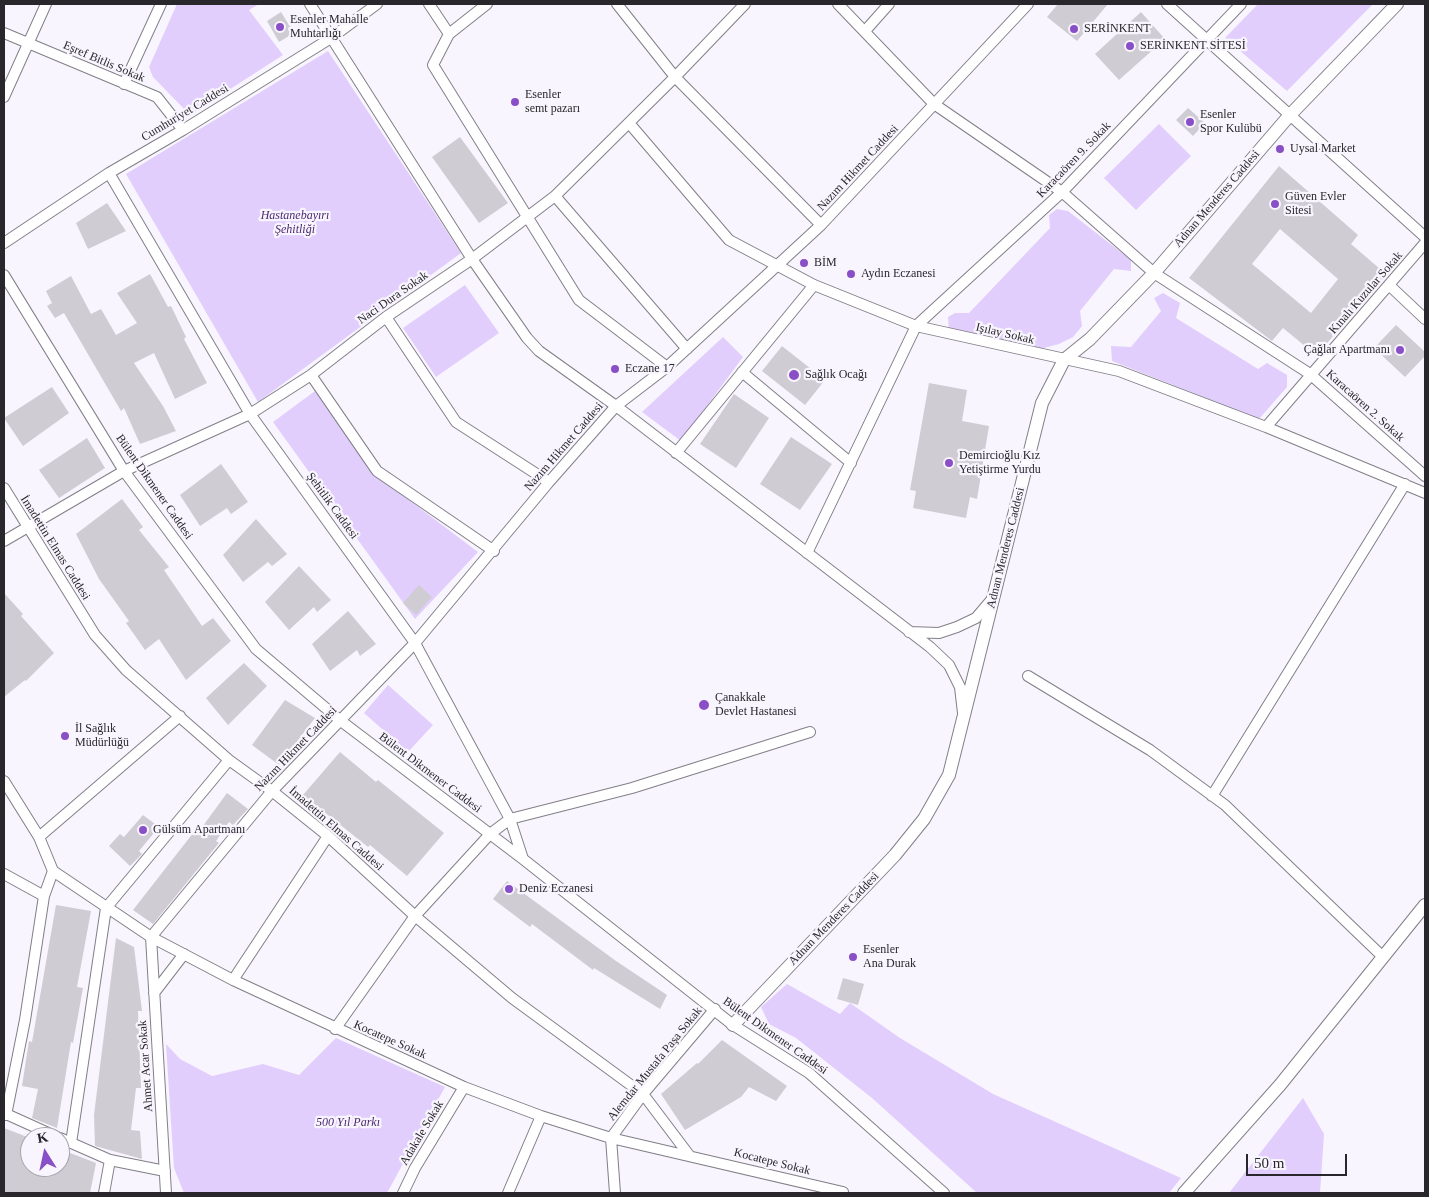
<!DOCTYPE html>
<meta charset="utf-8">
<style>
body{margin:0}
#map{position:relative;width:1429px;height:1197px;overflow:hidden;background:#f9f5fe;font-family:Georgia,serif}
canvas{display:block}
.frame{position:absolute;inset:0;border:5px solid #29272b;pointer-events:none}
.north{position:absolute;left:20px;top:1127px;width:50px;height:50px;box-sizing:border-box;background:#f9f5fe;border:1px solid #a6a3aa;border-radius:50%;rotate:350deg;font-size:14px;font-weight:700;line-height:20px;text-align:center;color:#29272b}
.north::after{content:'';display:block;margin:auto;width:18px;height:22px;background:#894fc6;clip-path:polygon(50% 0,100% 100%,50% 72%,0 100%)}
.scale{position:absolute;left:1246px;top:1154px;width:101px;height:22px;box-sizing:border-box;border:2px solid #29272b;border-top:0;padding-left:6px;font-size:15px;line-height:18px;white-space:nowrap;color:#29272b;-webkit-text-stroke:4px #f9f5fe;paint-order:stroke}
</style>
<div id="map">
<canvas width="1429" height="1197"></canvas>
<div class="frame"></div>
<div class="north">K</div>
<div class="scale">50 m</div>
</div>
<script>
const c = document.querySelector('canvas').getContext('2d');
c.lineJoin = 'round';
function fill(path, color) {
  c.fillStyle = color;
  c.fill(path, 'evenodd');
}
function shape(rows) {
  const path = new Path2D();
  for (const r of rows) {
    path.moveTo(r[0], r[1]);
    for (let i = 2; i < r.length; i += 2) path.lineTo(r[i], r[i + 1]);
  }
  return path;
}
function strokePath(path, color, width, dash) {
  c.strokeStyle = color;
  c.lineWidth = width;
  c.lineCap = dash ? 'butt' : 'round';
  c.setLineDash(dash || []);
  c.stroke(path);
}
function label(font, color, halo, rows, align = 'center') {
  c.font = font + ' Georgia,serif';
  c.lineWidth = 4.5;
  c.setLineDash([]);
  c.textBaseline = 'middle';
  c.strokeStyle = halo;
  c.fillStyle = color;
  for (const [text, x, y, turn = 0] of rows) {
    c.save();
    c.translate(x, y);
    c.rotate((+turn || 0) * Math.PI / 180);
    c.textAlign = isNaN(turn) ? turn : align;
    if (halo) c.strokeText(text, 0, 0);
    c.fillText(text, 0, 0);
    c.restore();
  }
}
fill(shape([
 [177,4,259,4,249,10,283,55,190,115,153,77,149,67],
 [1258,4,1373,4,1287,91,1225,38],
 [328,51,461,253,258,402,126,174],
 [1159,124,1191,156,1136,210,1104,178],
 [1057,209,1068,211,1131,260,1131,271,1114,269,1080,311,1082,326,1073,337,1059,344,1040,349,949,331,948,317,955,313,969,313,1050,228,1049,215],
 [465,285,499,333,436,377,403,328],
 [1163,293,1180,303,1176,318,1258,369,1267,363,1287,375,1287,387,1259,419,1112,361,1111,346,1131,347,1161,311,1154,298],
 [723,337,743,357,681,441,642,412],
 [315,391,373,473,478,552,415,619,273,422],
 [388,685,433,725,408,752,364,713],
 [787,984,840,1014,850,1003,900,1038,993,1094,1181,1178,1169,1193,977,1193,872,1098,796,1038,769,1024,761,1007],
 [336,1038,445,1087,387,1193,184,1193,174,1168,166,1044,180,1059,212,1076,263,1064,299,1075],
 [1303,1098,1324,1134,1320,1193,1229,1193]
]), '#e1cefd');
fill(shape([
 [1058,4,1108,4,1077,41,1047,17],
 [281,12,294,33,279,42,267,21],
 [1141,12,1165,39,1119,80,1095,54],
 [1188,108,1205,123,1193,136,1176,120],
 [460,137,508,203,479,223,432,157],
 [1279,166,1358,235,1351,244,1387,275,1353,311,1317,356,1283,328,1272,341,1189,278],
 [1280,229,1338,279,1311,313,1252,264],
 [107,203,126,231,88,249,76,223],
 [150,274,168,307,171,306,186,337,184,339,207,383,175,399,154,353,134,363,163,406,176,431,140,444,124,408,121,411,64,313,55,318,47,306,52,303,46,291,71,276,91,314,101,309,116,335,137,323,117,293],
 [1396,325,1425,352,1425,356,1405,377,1374,348],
 [782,346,825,380,805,405,762,371],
 [929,383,967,390,962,421,989,426,977,499,970,497,966,518,913,508,916,491,910,490],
 [52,387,69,413,23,446,4,418],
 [734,394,769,418,736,468,700,444],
 [791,437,832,464,800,510,760,484],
 [87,438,105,468,59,498,39,470],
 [221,464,248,502,231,514,227,508,200,526,180,495],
 [122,499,143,527,139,530,169,567,164,570,202,626,213,618,231,641,186,680,159,639,145,650,126,623,129,621,99,579,76,534],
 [256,519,287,554,272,566,268,562,243,582,223,555],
 [299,566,331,600,317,612,314,607,289,630,265,602],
 [419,585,432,597,416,615,403,603],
 [4,593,23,614,21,616,54,653,26,681,25,680,4,697],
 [348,611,376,644,360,656,357,650,330,671,312,644],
 [244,663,267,686,228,725,206,698],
 [285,700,315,718,279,765,252,745],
 [340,752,376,782,378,780,444,833,407,876,370,845,368,847,303,795],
 [227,793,248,809,233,825,229,822,216,841,219,843,153,924,133,910,197,828,200,830],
 [143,815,159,827,139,851,142,854,130,866,109,846,120,834,124,837],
 [507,881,616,961,667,995,660,1009,594,968,593,970,532,924,530,927,493,899],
 [56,905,91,911,77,987,83,988,73,1043,71,1042,57,1128,32,1118,38,1089,22,1086,29,1041,32,1042],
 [116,938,134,947,142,1011,138,1011,141,1088,136,1088,131,1130,140,1131,142,1159,95,1146,94,1115],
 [843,978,864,984,858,1005,837,999],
 [722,1040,787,1086,776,1101,749,1087,741,1097,685,1130,661,1094,697,1063,698,1064],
 [4,1128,30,1138,30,1167,60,1167,60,1149,96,1163,90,1193,4,1193]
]), '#cfccd4');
const minor = shape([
 [310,4,472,259,527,338,539,351,616,406,930,647,949,665,960,687,963,713],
 [429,4,449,34],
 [487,4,449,34,433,65,579,300,667,367],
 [617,4,675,77,821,225],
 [838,4,934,104,1062,192,1154,273,1310,374,1425,476],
 [1167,4,1425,237],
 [865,31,889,4],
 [4,33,157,97,183,130],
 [124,84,161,4],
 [4,97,46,4],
 [629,123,729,240,814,285,916,326,1119,371,1266,427,1425,493],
 [109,173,250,414,415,643,510,819,523,859],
 [555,196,687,349],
 [4,243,109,173,183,130,331,38,377,4],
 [4,275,124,471,256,649,341,721,523,859,733,1025,809,1073,944,1193],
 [1390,286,1425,319],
 [386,317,456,422,549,482],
 [742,372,851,463],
 [311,375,377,471,494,551],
 [1266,427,1425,243],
 [676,453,814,285],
 [4,488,95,635,126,670,229,760,272,791,328,836,415,916,512,998,643,1094,689,1155],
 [4,541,124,471,250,414,311,375,386,317,472,259,555,196,675,77,745,4],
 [807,553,916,326,1062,192,1241,4],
 [909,632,939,633,957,627,976,618,993,598],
 [1028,676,1150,750,1225,805,1383,957],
 [4,781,39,837,53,871,151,937,233,980,464,1087,541,1116,611,1138,843,1192],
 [1212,796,1405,484],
 [39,837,180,716],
 [4,874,44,896],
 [233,980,328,836],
 [154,993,184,954],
 [335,1029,415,916,490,834,510,819,632,788,810,732],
 [4,1113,57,1137],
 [6,1115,25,1020,44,896,53,871],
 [60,1138,110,1160,165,1171],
 [71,1143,106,908,229,760],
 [104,1193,110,1160],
 [166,1193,151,937,272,791,415,643,549,482,616,406,667,367,821,225,1028,4],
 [403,1193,415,1168,464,1087],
 [508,1193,541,1116],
 [615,1193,611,1138,643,1094,715,1009]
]);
const tertiary = shape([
 [733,1025,895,855,924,819,949,775,1042,403,1064,360,1090,339,1154,273,1289,116,1397,4],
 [1184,1193,1280,1085,1425,905]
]);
strokePath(minor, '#827f87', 12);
strokePath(tertiary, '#827f87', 14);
strokePath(minor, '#fff', 10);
strokePath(tertiary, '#fff', 12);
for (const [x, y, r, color] of [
 [280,27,5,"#894fc6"],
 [1074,29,5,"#894fc6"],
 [1130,46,5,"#894fc6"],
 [515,102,5,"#894fc6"],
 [1190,122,5,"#894fc6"],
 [1280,149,5,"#894fc6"],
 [1275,204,5,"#894fc6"],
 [804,263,5,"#894fc6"],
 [851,274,5,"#894fc6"],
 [1400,350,5,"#894fc6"],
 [615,369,5,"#894fc6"],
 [794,375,6,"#894fc6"],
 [949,463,5,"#894fc6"],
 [704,705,6,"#894fc6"],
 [65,736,5,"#894fc6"],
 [143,830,5,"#894fc6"],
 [509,889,5,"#894fc6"],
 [853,957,5,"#894fc6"]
]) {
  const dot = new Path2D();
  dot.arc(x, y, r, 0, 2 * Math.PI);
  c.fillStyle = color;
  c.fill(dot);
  strokePath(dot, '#f9f5fe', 2);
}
label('12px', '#29272b', '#f9f5fe', [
 ["Esenler Mahalle",290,20],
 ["Muhtarlığı",290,34],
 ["SERİNKENT",1084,29],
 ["SERİNKENT SİTESİ",1140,46],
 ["Esenler",525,95],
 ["semt pazarı",525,109],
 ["Esenler",1200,115],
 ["Spor Kulübü",1200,129],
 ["Uysal Market",1290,149],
 ["Güven Evler",1285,197],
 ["Sitesi",1285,211],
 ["BİM",814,263],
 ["Aydın Eczanesi",861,274],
 ["Çağlar Apartmanı",1390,350,"right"],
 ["Eczane 17",625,369],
 ["Sağlık Ocağı",805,375],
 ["Demircioğlu Kız",959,456],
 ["Yetiştirme Yurdu",959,470],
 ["Çanakkale",715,698],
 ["Devlet Hastanesi",715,712],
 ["İl Sağlık",75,729],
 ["Müdürlüğü",75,743],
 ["Gülsüm Apartmanı",153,830],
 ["Deniz Eczanesi",519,889],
 ["Esenler",863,950],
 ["Ana Durak",863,964]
], 'left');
label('12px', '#29272b', '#f9f5fe', [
 ["Eşref Bitlis Sokak",104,62,23],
 ["Cumhuriyet Caddesi",185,113,-31],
 ["Karacaören 9. Sokak",1074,160,-46],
 ["Nazım Hikmet Caddesi",858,168,-47],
 ["Adnan Menderes Caddesi",1217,199,-49],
 ["Kınalı Kuzular Sokak",1366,293,-49],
 ["Naci Dura Sokak",393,298,-35],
 ["Işılay Sokak",1005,334,13],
 ["Karacaören 2. Sokak",1365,406,42],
 ["Nazım Hikmet Caddesi",564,447,-49],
 ["Bülent Dikmener Caddesi",154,487,55],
 ["Şehitlik Caddesi",332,506,54],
 ["İmadettin Elmas Caddesi",55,548,58],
 ["Adnan Menderes Caddesi",1006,548,-76],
 ["Nazım Hikmet Caddesi",296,749,-46],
 ["Bülent Dikmener Caddesi",430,773,37],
 ["İmadettin Elmas Caddesi",336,829,41],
 ["Adnan Menderes Caddesi",834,919,-46],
 ["Bülent Dikmener Caddesi",775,1036,35],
 ["Kocatepe Sokak",390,1040,24],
 ["Alemdar Mustafa Paşa Sokak",655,1064,-51],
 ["Ahmet Acar Sokak",146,1066,-94],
 ["Adakale Sokak",422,1133,-59],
 ["Kocatepe Sokak",772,1162,14]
]);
label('italic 12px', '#4a286e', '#f9f5fe', [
 ["Hastanebayırı",295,216],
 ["Şehitliği",295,230],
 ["500 Yıl Parkı",348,1123]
]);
</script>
